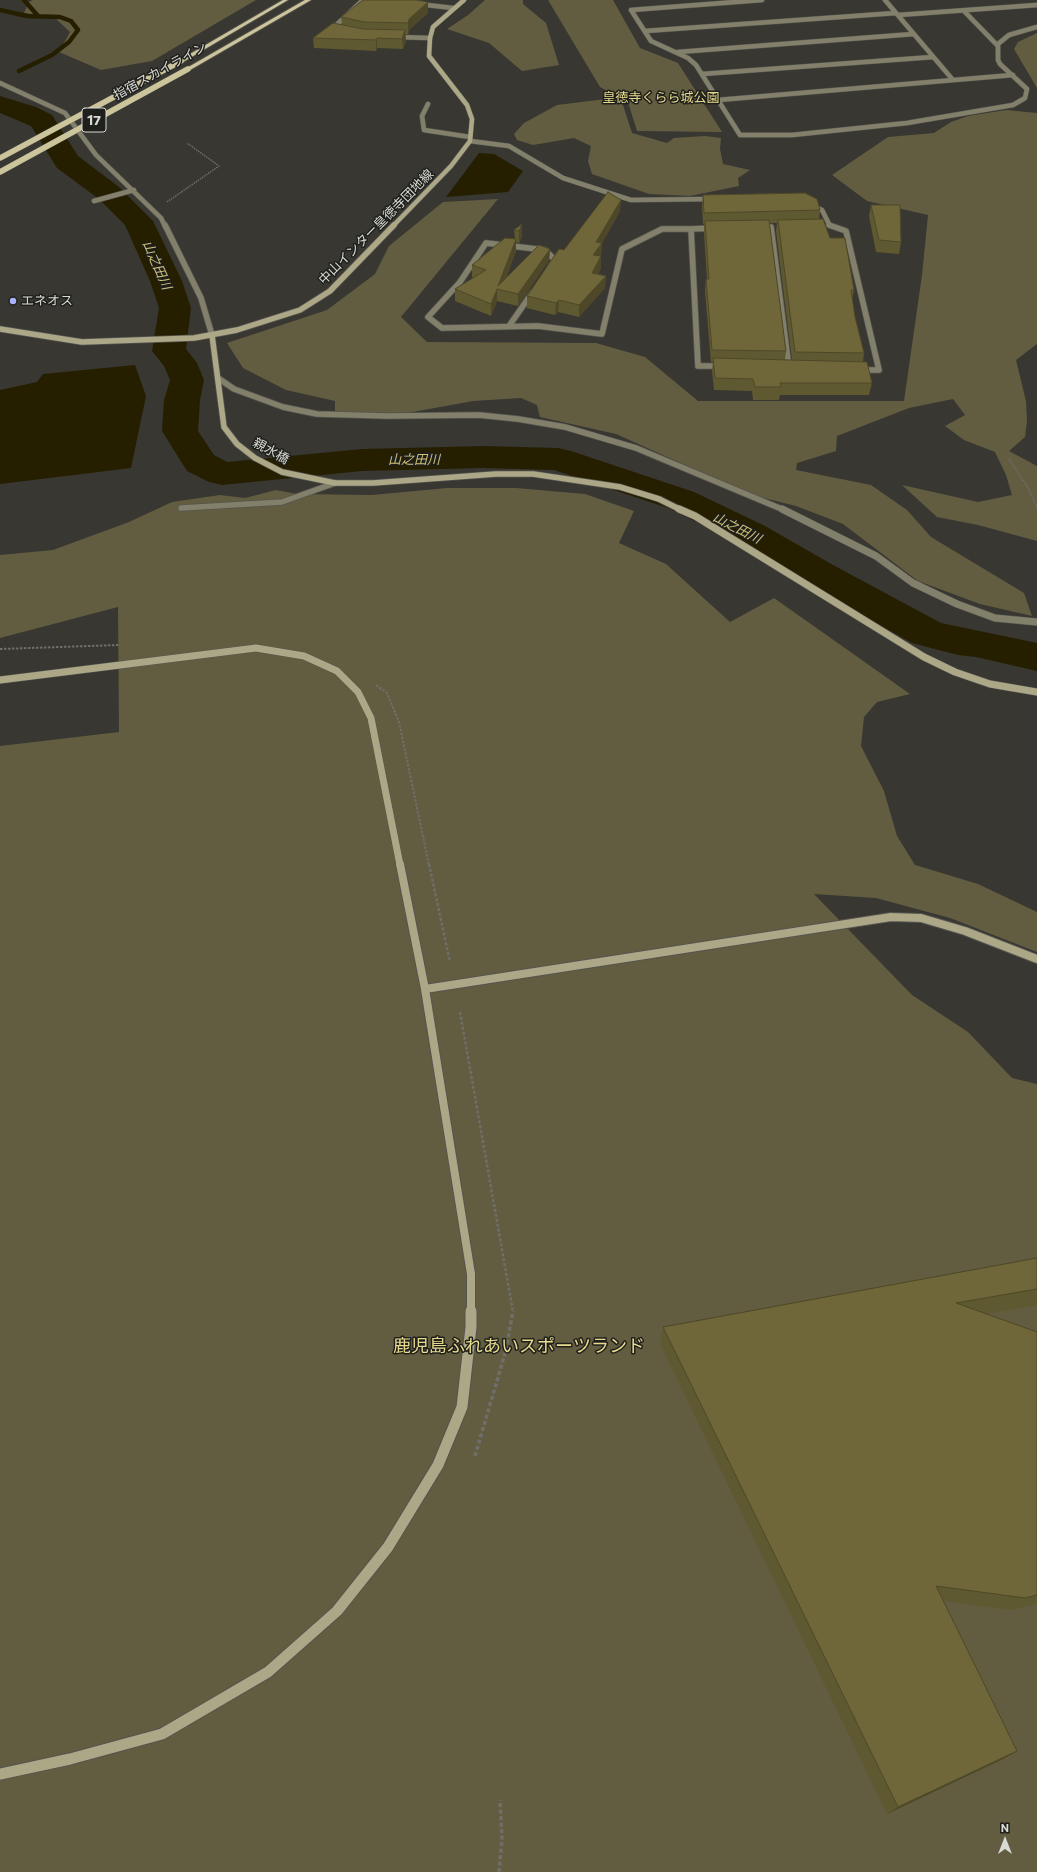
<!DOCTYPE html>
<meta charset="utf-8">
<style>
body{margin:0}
#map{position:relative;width:1037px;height:1872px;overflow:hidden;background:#383732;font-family:Commissioner,sans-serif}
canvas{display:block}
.north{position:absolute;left:985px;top:1820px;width:40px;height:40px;-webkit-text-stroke:3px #1f1f1c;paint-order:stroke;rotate:0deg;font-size:11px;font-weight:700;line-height:16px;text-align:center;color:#d9d9d5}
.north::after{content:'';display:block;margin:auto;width:14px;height:18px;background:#d9d9d5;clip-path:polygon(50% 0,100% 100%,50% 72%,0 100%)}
</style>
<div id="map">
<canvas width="1037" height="1872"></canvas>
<div class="north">N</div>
</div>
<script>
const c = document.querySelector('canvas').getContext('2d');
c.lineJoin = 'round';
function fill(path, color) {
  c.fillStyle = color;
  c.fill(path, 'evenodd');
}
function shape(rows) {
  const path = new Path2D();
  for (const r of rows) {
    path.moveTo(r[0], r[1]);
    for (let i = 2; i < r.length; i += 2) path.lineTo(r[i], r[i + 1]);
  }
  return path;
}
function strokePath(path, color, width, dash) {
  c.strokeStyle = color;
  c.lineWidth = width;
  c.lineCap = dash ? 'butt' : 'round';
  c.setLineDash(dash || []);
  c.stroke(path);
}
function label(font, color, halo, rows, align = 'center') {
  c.font = font + ' Commissioner,"Noto Sans JP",sans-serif';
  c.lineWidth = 3;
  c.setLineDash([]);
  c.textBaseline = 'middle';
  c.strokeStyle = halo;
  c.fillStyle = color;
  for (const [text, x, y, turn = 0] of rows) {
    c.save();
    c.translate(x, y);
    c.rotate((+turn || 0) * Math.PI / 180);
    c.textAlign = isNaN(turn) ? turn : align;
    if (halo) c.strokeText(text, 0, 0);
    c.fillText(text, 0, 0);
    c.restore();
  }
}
fill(shape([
 [33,0,256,0,152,61,101,70,59,52,70,32,54,17,24,13,29,2],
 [485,0,523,0,523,4,546,23,559,65,522,71,489,43,447,29,468,15],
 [548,0,613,0,640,48,678,63,722,132,637,131,628,102,600,87],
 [1037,33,1037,88,1014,49,1018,42],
 [614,98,623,105,632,133,667,143,674,138,705,136,721,138,720,149,723,164,750,170,738,178,739,186,690,196,649,194,592,174,588,161,591,146,574,138,533,145,517,140,514,134,524,123,557,105],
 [1006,110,1037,113,1037,344,1016,360,1026,401,1027,421,1025,437,1009,451,1037,466,1037,541,978,525,937,517,902,485,978,502,1012,495,1006,475,995,452,964,440,945,426,965,415,953,399,909,408,837,436,836,451,797,463,796,470,871,485,907,510,931,537,1024,593,1032,616,980,604,918,581,843,524,796,506,752,495,616,434,540,417,537,405,521,398,473,401,407,413,335,415,335,401,286,390,243,368,227,343,327,310,375,274,389,246,443,202,498,199,401,317,427,342,596,343,645,357,698,401,904,401,922,275,928,215,867,201,832,175,888,137,934,133,951,122,968,116],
 [447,488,516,488,585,494,634,511,619,543,666,564,730,622,774,598,910,694,877,702,864,717,861,746,884,791,897,836,915,865,978,884,1037,912,1037,952,950,918,876,898,814,894,912,995,968,1032,1012,1078,1037,1084,1037,1872,0,1872,0,746,119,732,118,607,0,638,0,555,53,550,129,522,172,502,220,495,245,498,276,490,297,494,372,495]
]), '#625d40');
fill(shape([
 [479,153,494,154,523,171,508,192,446,197],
 [135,365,146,396,131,468,0,484,0,390,37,382,43,374]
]), '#251f00');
strokePath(shape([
 [24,0,38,16],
 [0,10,27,16,60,17,71,21,78,30,69,42,52,55,19,71]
]), '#251f00', 4.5);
fill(shape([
 [0,96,36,107,52,115,78,156,119,187,153,221,182,281,191,308,186,349,197,363,204,380,200,400,198,431,214,455,227,462,362,449,483,446,558,448,571,451,694,492,765,526,833,565,941,623,1037,643,1037,671,976,657,958,655,912,643,805,583,737,542,668,508,554,470,483,468,362,471,222,485,209,482,187,471,162,431,164,400,170,380,164,366,152,351,159,308,150,281,125,225,99,199,57,168,31,126,0,113,0,96]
]), '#251f00');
const lane = shape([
 [181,508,282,502,335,483]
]);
const streetFar2 = shape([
 [762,0,631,10,651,41,688,58,696,65,740,135,792,135,907,123,1013,105,1025,98,1027,89,1000,64,998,60,998,44,1009,35,1037,27],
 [885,0,953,80],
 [418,4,453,8],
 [964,11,998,46],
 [898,15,1037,5],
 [334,30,332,29,363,0],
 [645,31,896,13],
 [395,37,430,38],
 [678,52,914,34],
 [702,74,933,57],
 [0,83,65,113,96,155,161,218,165,226],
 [718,100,1013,75],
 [428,104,422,116,424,130,470,137],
 [470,141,509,146,563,178,631,200,712,199],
 [94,201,134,190],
 [811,205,822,210,830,226]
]);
const streetFar1 = shape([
 [165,225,201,298,212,335],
 [829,225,846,231,879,370,859,370],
 [771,227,789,368],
 [691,229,714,228],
 [550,267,555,260,545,250,486,243,460,282,428,317,442,328,538,326,602,334,622,249,662,229,691,229,698,366,722,366],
 [509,326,532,293],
 [218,378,234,389,283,407,317,414,388,416,479,415,518,419,565,427,636,448,784,510]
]);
const street = shape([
 [782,509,876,556,913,583,957,604,995,618,1037,622]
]);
const secondaryFar4 = shape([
 [393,226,451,166,470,141,472,119,467,105,429,56,430,38,433,27,464,0]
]);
const secondaryFar3 = shape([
 [0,329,82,342,194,338,237,330,300,310,330,291,394,225],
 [212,335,224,427,237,444,255,458,282,472,335,483,373,483,496,474,533,474,620,487,659,499,681,510]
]);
const secondaryFar2 = shape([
 [679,509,695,516,924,657,955,672,990,684,1037,692],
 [0,680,256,648,304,656,337,671,358,692,371,718,400,865]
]);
const secondaryFar1 = shape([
 [400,864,425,989,471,1274,471,1312],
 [425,989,891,917,921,918,965,931,1037,959]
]);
const secondary = shape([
 [0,1774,70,1759,162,1734,268,1672,337,1611,388,1547,438,1465,462,1407,471,1327,471,1311]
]);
const primary = shape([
 [283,0,288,0,183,62,178,61,283,0],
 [305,0,311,0,190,70,185,69,305,0]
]);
strokePath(lane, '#55544f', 7);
strokePath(streetFar2, '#55544f', 5.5);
strokePath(streetFar1, '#55544f', 7);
strokePath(street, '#55544f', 8);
strokePath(secondaryFar4, '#55544f', 5.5);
strokePath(secondaryFar3, '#55544f', 7);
strokePath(secondaryFar2, '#55544f', 8);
strokePath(secondaryFar1, '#55544f', 10);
strokePath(secondary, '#55544f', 13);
strokePath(primary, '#55544f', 2);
strokePath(shape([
 [167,202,219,166,187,143],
 [1009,459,1029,489,1037,508]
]), '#6f6e69', 1.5, [1.5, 1]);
strokePath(shape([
 [0,649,119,645],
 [376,685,387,693,399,722,429,865]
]), '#6f6e69', 2, [2.5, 1.5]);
strokePath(shape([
 [429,864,450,962],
 [460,1012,513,1312]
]), '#6f6e69', 2.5, [3, 2]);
strokePath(shape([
 [475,1456,506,1350,513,1311],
 [499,1872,502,1839,500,1800]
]), '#6f6e69', 3.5, [4, 2.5]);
strokePath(lane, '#827f6b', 5.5);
strokePath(streetFar2, '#827f6b', 4.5);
strokePath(streetFar1, '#827f6b', 5.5);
strokePath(street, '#827f6b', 7);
strokePath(secondaryFar4, '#aca786', 4.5);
strokePath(secondaryFar3, '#aca786', 5.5);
strokePath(secondaryFar2, '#aca786', 7);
strokePath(secondaryFar1, '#aca786', 8);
strokePath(secondary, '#aca786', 11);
fill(primary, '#ccc59c');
const primaryBridge = shape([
 [0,158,181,61],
 [0,172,188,69]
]);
strokePath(primaryBridge, '#55544f', 6, []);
strokePath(primaryBridge, '#ccc59c', 5.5);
fill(shape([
 [428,2,428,13,410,29,408,34,405,34,406,41,403,49,377,48,376,51,314,48,313,38,342,24,341,17],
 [703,195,820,210,819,219,830,238,854,290,852,300,855,317,864,353,863,362,872,383,869,395,780,395,779,400,753,400,752,391,714,390,712,371,713,362,711,362,705,291,706,279,707,279,704,233,704,224,703,224,702,206],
 [769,223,777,223,776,231,792,360,785,360,786,351],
 [871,205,901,242,899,254,876,252,869,216],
 [620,211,602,243,601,254,600,256,601,256,601,268,598,274,606,276,605,288,579,317,558,312,555,315,527,308,527,296,564,250],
 [522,224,522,236,519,243,516,242,516,251,506,278,550,249,549,260,518,306,497,301,491,316,455,301,455,289,473,278,472,277,472,265,515,239,514,230],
 [1037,1258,1037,1305,986,1314,1037,1332,1037,1604,1011,1610,943,1601,1017,1751,1003,1759,887,1814,660,1344,663,1327]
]), '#5f5931');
fill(shape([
 [428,2,428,13,410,29,408,34,408,23,409,19],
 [405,30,406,41,403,49,402,39],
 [377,38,377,48,376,51,376,40],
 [621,200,620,211,602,243,601,254,592,267,593,255,596,242],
 [522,224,522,236,519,243,519,231],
 [516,239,516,251,501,290,498,286],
 [550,249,549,260,518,306,518,294],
 [601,256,601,268,592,284,592,273],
 [606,276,605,288,579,317,579,305],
 [497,289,497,301,491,316,491,304],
 [559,300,558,312,555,315,556,303],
 [1017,1751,1003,1759,887,1814,898,1807]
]), '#4e4828');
const building = shape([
 [363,0,416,0,428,2,409,19,408,23,364,22,341,17,363,0],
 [333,23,363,29,405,30,402,39,377,38,376,40,313,38,333,23],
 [608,192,621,200,596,242,602,243,593,255,601,256,592,273,606,276,579,305,559,300,556,303,527,296,559,249,564,250,608,192],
 [805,193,817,199,820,210,704,213,703,195,805,193],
 [871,205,900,205,901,242,879,240,871,205],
 [823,219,830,238,845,238,854,290,851,290,855,317,864,353,795,352,778,220,823,219],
 [769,220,786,351,712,350,706,279,709,279,705,221,769,220],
 [522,224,519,231,514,230,522,224],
 [505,238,516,239,498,286,539,245,550,249,518,294,497,289,491,304,455,289,486,270,472,265,505,238],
 [713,358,867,362,872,383,780,383,781,387,755,387,753,379,715,378,713,358],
 [1037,1258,1037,1289,956,1303,1037,1332,1037,1595,1025,1598,936,1586,1017,1751,898,1807,663,1327,1037,1258]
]);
fill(building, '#6f6739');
strokePath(building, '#4e4828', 1);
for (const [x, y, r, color] of [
 [13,301,4,"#a9b0fc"]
]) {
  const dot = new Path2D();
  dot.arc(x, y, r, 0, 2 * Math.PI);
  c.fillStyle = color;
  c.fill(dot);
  strokePath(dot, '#1f1f1c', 1.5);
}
label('13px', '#d9d9d5', '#1f1f1c', [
 ["指宿スカイライン",160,71,-29],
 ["中山インター皇徳寺団地線",376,227,-45],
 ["親水橋",271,451,29]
]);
label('13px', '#e7da8e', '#1f1f1c', [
 ["皇徳寺くらら城公園",661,98]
]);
label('italic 13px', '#cec177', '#1f1f1c', [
 ["山之田川",157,265,66],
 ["山之田川",414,460],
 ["山之田川",737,528,27]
]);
label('13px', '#d9d9d5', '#1f1f1c', [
 ["エネオス",21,301]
], 'left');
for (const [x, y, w] of [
 [94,120,24]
]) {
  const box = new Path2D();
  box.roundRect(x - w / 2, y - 12, w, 24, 3);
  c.fillStyle = '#1f1f1c';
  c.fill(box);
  strokePath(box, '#d9d9d5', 1);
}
label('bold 14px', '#d9d9d5', null, [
 ["17",94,120]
]);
label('18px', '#e7da8e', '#1f1f1c', [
 ["鹿児島ふれあいスポーツランド",519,1346]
]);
</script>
